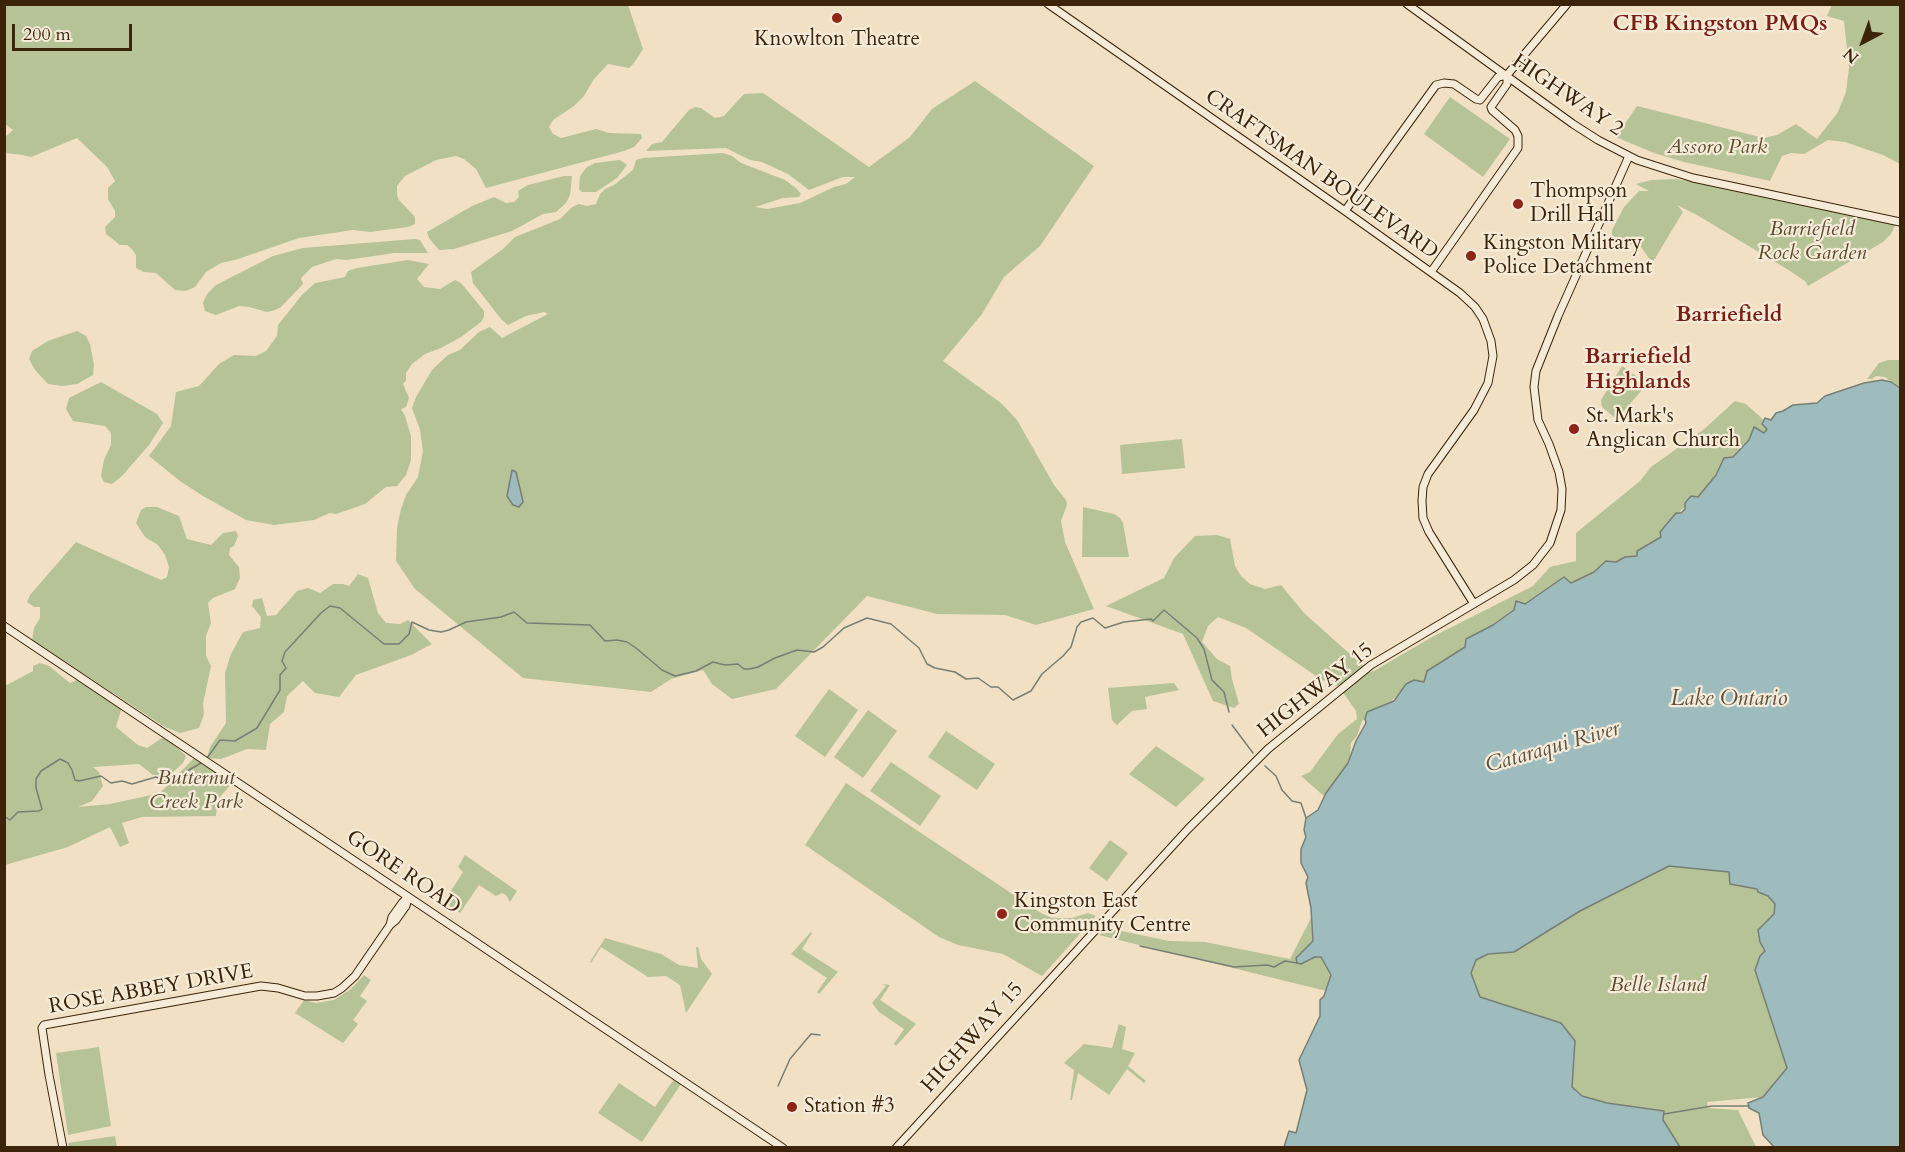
<!DOCTYPE html>
<style>
body{margin:0}
#map{position:relative;width:1905px;height:1152px;overflow:hidden;background:#f1e0c4;font-family:Cardo,serif}
canvas{display:block}
.frame{position:absolute;inset:0;border:6px solid #3c2409;pointer-events:none}
.north{position:absolute;left:1833px;top:12px;width:60px;height:60px;-webkit-text-stroke:4px #f6ebd9;paint-order:stroke;rotate:221deg;font-size:16px;font-weight:700;line-height:24px;text-align:center;color:#3c2409}
.north::after{content:'';display:block;margin:auto;width:21px;height:27px;background:#3c2409;clip-path:polygon(50% 0,100% 100%,50% 72%,0 100%)}
.scale{position:absolute;left:12px;top:24px;width:120px;height:27px;box-sizing:border-box;border:3px solid #3c2409;border-top:0;padding-left:8px;font-size:18px;line-height:21px;white-space:nowrap;color:#3c2409;-webkit-text-stroke:4px #f6ebd9;paint-order:stroke}
</style>
<div id="map">
<canvas width="1905" height="1152"></canvas>
<div class="frame"></div>
<div class="north">N</div>
<div class="scale">200 m</div>
</div>
<script>
const c = document.querySelector('canvas').getContext('2d');
c.lineJoin = 'round';
function fill(path, color) {
  c.fillStyle = color;
  c.fill(path, 'evenodd');
}
function shape(rows) {
  const path = new Path2D();
  for (const r of rows) {
    path.moveTo(r[0], r[1]);
    for (let i = 2; i < r.length; i += 2) path.lineTo(r[i], r[i + 1]);
  }
  return path;
}
function strokePath(path, color, width, dash) {
  c.strokeStyle = color;
  c.lineWidth = width;
  c.lineCap = dash ? 'butt' : 'round';
  c.setLineDash(dash || []);
  c.stroke(path);
}
function label(font, color, halo, rows, align = 'center') {
  c.font = font + ' Cardo,serif';
  c.lineWidth = 4.5;
  c.setLineDash([]);
  c.textBaseline = 'middle';
  c.strokeStyle = halo;
  c.fillStyle = color;
  for (const [text, x, y, turn = 0] of rows) {
    c.save();
    c.translate(x, y);
    c.rotate((+turn || 0) * Math.PI / 180);
    c.textAlign = isNaN(turn) ? turn : align;
    if (halo) c.strokeText(text, 0, 0);
    c.fillText(text, 0, 0);
    c.restore();
  }
}
fill(shape([
 [5,4,628,5,643,49,634,63,629,68,608,64,594,79,584,96,574,106,553,120,549,127,553,134,561,138,596,129,609,133,641,134,642,138,634,147,624,151,486,188,476,169,464,159,456,156,436,160,405,176,397,186,397,195,399,200,415,217,415,224,408,227,370,232,353,230,299,238,238,259,221,263,206,272,195,287,186,291,175,290,156,273,144,272,136,268,136,255,132,249,127,245,120,245,106,234,105,227,115,217,115,211,108,199,108,188,115,181,107,167,77,138,31,157,23,155,5,153,5,137,13,130,5,124],
 [1832,5,1900,5,1900,164,1883,155,1845,142,1828,140,1804,154,1791,153,1782,156,1770,181,1684,162,1654,153,1616,137,1637,106,1764,138,1777,135,1796,124,1817,139,1838,112,1846,92,1849,68,1844,21,1827,16],
 [975,81,1094,166,1040,246,1004,277,982,314,943,361,1001,403,1017,420,1054,485,1066,500,1067,505,1061,521,1065,542,1094,609,1036,625,1005,615,937,614,867,596,776,689,732,699,712,684,703,670,671,679,651,692,523,678,415,589,396,561,397,528,401,509,406,495,418,477,423,451,420,430,412,408,416,397,432,370,448,355,460,350,479,332,490,327,502,338,548,314,544,312,526,316,508,325,501,319,473,283,471,272,503,249,515,237,560,219,572,207,579,204,587,206,596,204,600,194,605,189,614,185,633,170,636,160,643,158,723,153,732,156,741,163,785,180,796,188,801,194,799,197,783,198,755,207,767,209,800,203,834,187,846,184,855,177,843,177,809,190,788,174,762,162,750,160,726,148,646,151,652,144,662,142,689,110,695,107,701,108,715,118,724,116,744,94,763,93,869,167,910,137,932,109],
 [1450,97,1510,139,1483,177,1424,134],
 [620,160,627,165,617,178,596,192,582,192,579,189,580,176,587,167,595,163],
 [564,176,572,176,570,195,566,203,556,212,543,214,512,231,454,249,439,250,429,238,427,232,472,206,494,197,506,203,514,202,519,197,518,191,528,185],
 [1677,179,1897,221,1891,234,1883,242,1808,286,1805,281,1787,269,1697,215,1677,205,1683,212,1654,260,1650,260,1640,245,1629,244,1612,238,1612,230,1624,207,1639,191,1649,191,1636,184,1651,180],
 [415,239,420,240,428,253,394,253,347,260,336,259,312,267,301,278,303,284,281,307,275,310,267,312,249,307,239,306,216,315,205,311,203,303,207,294,216,285,273,256,303,248],
 [408,260,429,264,417,279,424,287,440,289,455,280,461,283,484,311,484,317,481,322,461,337,441,348,425,354,412,364,406,373,406,380,403,384,409,398,406,407,401,409,405,416,411,436,411,460,406,475,397,486,386,487,365,504,336,514,330,513,314,520,274,525,246,520,203,496,180,481,149,456,171,426,176,392,199,386,219,364,234,355,256,356,266,351,277,336,278,325,302,295,315,283,345,277,348,271,357,268],
 [77,331,86,336,90,344,94,365,93,375,77,384,62,386,48,384,35,370,29,359,32,351,48,341],
 [1888,360,1900,360,1900,389,1885,377,1876,376,1872,379,1867,379,1879,363],
 [1622,366,1647,384,1623,412,1614,417,1602,407,1601,400],
 [101,382,157,414,163,423,149,445,122,476,112,484,104,482,101,476,104,460,111,445,111,433,105,426,73,421,66,409,69,398],
 [1735,401,1746,404,1767,423,1766,440,1743,445,1732,465,1717,473,1708,494,1681,510,1660,547,1435,672,1420,685,1403,689,1384,709,1362,721,1357,736,1351,743,1350,757,1345,776,1325,797,1301,776,1310,772,1338,734,1357,719,1356,711,1340,688,1334,683,1322,680,1246,628,1218,617,1208,626,1202,642,1217,659,1230,666,1232,679,1239,704,1234,708,1213,701,1183,634,1106,606,1164,578,1174,558,1195,536,1217,535,1230,539,1235,566,1241,576,1250,584,1265,589,1281,585,1304,613,1370,672,1374,671,1432,637,1533,586,1550,567,1576,561,1576,533,1640,481,1651,467,1703,430],
 [1182,439,1185,468,1122,474,1120,445],
 [146,507,157,507,179,516,187,539,211,545,223,533,236,531,238,536,234,546,230,548,229,555,239,567,240,578,235,589,213,598,208,603,211,623,206,636,206,656,211,666,203,704,204,714,199,728,180,733,165,727,32,640,34,628,40,618,40,607,34,607,27,602,30,595,76,542,161,580,167,577,169,567,165,555,158,545,145,537,136,523,141,510],
 [1083,507,1114,514,1120,518,1123,523,1129,557,1082,557],
 [358,574,368,578,378,613,386,623,400,624,408,620,432,644,411,655,356,675,339,697,315,693,303,681,287,696,284,712,270,724,266,750,247,749,221,759,207,758,210,747,226,723,225,673,231,654,243,632,260,628,261,617,252,606,253,600,262,598,267,616,276,615,297,591,308,588,320,593,333,584,343,584,349,586],
 [40,663,49,666,70,683,77,680,120,708,121,710,116,727,138,745,147,748,162,738,169,740,186,756,183,763,173,772,160,775,153,775,139,764,93,767,99,772,103,786,92,801,78,807,110,804,160,793,196,756,233,782,218,799,216,816,142,817,122,823,129,843,120,847,110,827,68,847,5,865,5,686,33,671,33,666],
 [1174,683,1179,690,1145,697,1147,709,1132,711,1117,725,1112,720,1108,688],
 [829,689,858,710,825,757,795,736],
 [868,710,897,731,863,778,834,757],
 [946,731,995,764,977,790,928,757],
 [1156,746,1205,779,1176,807,1129,774],
 [891,762,941,796,920,826,870,791],
 [846,783,1041,913,1052,918,1072,918,1088,913,1096,916,1042,976,1003,954,958,945,939,937,805,845],
 [1110,840,1128,853,1107,881,1089,868],
 [465,855,517,891,510,902,506,895,502,893,496,896,479,885,460,913,444,902,463,872,458,867],
 [1669,866,1730,872,1751,886,1766,893,1779,904,1765,951,1755,970,1787,1068,1763,1097,1707,1102,1708,1108,1738,1110,1756,1147,1680,1147,1663,1120,1582,1096,1572,1087,1575,1041,1561,1023,1480,997,1471,973,1475,960,1488,954,1514,952,1580,911],
 [1311,918,1313,941,1331,957,1331,975,1326,991,1099,935,1107,928,1169,941,1205,942,1290,959],
 [811,932,812,933,802,949,838,972,819,994,817,992,827,978,791,954],
 [605,938,661,954,679,965,698,968,696,947,698,947,701,959,712,974,686,1013,680,985,666,976,648,977,601,947,591,963,590,962],
 [364,975,371,980,360,996,367,1001,353,1020,358,1024,343,1043,295,1013,304,1000,316,1003,334,1000,351,989],
 [882,984,890,985,880,1000,916,1024,896,1046,894,1044,904,1029,879,1012,872,1003,886,986],
 [1119,1024,1126,1027,1122,1049,1135,1053,1128,1066,1146,1081,1144,1083,1127,1069,1109,1095,1078,1073,1072,1100,1070,1100,1074,1070,1064,1063,1084,1044,1112,1048],
 [99,1047,111,1126,68,1135,56,1053],
 [674,1079,681,1084,642,1142,598,1113,619,1083,655,1107],
 [115,1136,117,1147,69,1147,68,1143]
]), '#b6c397');
const water = shape([
 [1882,380,1891,382,1900,388,1900,1147,1774,1147,1763,1135,1759,1113,1749,1108,1748,1103,1763,1097,1787,1068,1755,970,1760,956,1765,951,1760,942,1758,930,1774,914,1775,904,1768,896,1758,892,1757,889,1730,884,1729,872,1669,866,1580,911,1514,952,1488,954,1476,960,1471,973,1480,997,1561,1023,1575,1041,1572,1087,1582,1096,1607,1103,1664,1111,1663,1120,1680,1147,1284,1147,1289,1131,1296,1133,1307,1090,1299,1060,1320,1016,1320,1000,1324,996,1331,975,1321,957,1315,957,1301,964,1297,963,1296,958,1313,941,1311,908,1306,883,1308,877,1301,863,1301,849,1306,837,1304,830,1306,818,1318,810,1326,793,1348,763,1356,741,1366,723,1365,719,1367,712,1394,701,1406,684,1414,680,1424,682,1427,671,1465,647,1466,639,1493,625,1514,610,1516,601,1525,604,1564,577,1571,583,1594,572,1606,561,1616,562,1625,557,1637,556,1637,551,1661,537,1660,532,1676,513,1681,513,1685,509,1685,503,1691,496,1698,497,1716,475,1724,458,1733,457,1749,440,1754,427,1764,433,1767,429,1762,424,1765,418,1771,420,1776,413,1783,411,1793,405,1817,403,1825,396,1864,383,1882,380],
 [512,470,516,472,522,497,523,502,519,507,513,505,507,496,512,470]
]);
fill(water, '#9ebbbd');
strokePath(water, '#777f75', 1.5);
strokePath(shape([
 [1232,725,1253,753],
 [207,758,220,740,235,741,257,728,280,690,280,675,286,668,282,661,285,652,321,613,330,606,340,608,384,644,399,644,409,634,412,622,429,630,441,632,449,630,466,622,501,617,514,612,527,623,590,625,605,641,617,640,627,642,636,648,662,670,675,676,696,671,713,662,725,665,738,664,744,669,750,669,758,667,775,658,797,650,814,652,823,647,844,628,867,618,891,624,919,648,927,664,935,668,955,672,966,679,978,678,991,687,998,687,1013,700,1031,691,1042,674,1063,656,1071,647,1077,627,1081,622,1093,618,1105,628,1124,622,1151,619,1153,621,1164,610,1197,638,1204,649,1212,680,1224,692,1229,712],
 [1265,766,1276,776,1282,790,1292,801,1301,803,1306,818],
 [4,816,10,820,18,812,39,811,42,809,36,788,36,779,41,771,60,759,68,763,72,770,75,780,79,781,101,776,111,783,122,781,132,784,156,777,168,782,201,763],
 [1140,946,1234,967,1267,965,1274,967,1285,961,1297,963],
 [778,1086,790,1059,811,1034,820,1035],
 [1664,1114,1712,1106,1749,1106]
]), '#777f75', 1.5);
const secondary = shape([
 [1048,4,1345,211,1460,293,1475,307,1483,319,1491,341,1493,356,1488,383,1474,410,1428,474,1423,487,1422,501,1423,518,1429,532,1474,604],
 [1407,4,1573,124,1598,140,1637,160,1693,178,1900,222],
 [1507,75,1567,4],
 [1345,211,1436,85,1444,83,1454,84,1476,99,1480,100,1498,77,1507,75],
 [1431,272,1518,148,1518,136,1515,130,1492,110,1491,107,1507,84,1507,75],
 [4,626,783,1148],
 [390,925,396,920,406,906,408,898],
 [63,1148,49,1075,42,1028,44,1025,261,986,278,988,305,996,317,996,334,993,342,988,355,976,390,925,392,917,402,903,408,897],
 [896,1148,1188,829,1268,749,1371,665,1514,580,1533,565,1550,543,1561,510,1562,489,1559,472,1549,444,1538,420,1534,387,1536,371,1558,316,1629,156]
]);
strokePath(secondary, '#3c2409', 9);
strokePath(secondary, '#f6ebd9', 7);
for (const [x, y, r, color] of [
 [837,18,6,"#8f2418"],
 [1518,204,6,"#8f2418"],
 [1471,256,6,"#8f2418"],
 [1574,429,6,"#8f2418"],
 [1002,914,6,"#8f2418"],
 [792,1107,6,"#8f2418"]
]) {
  const dot = new Path2D();
  dot.arc(x, y, r, 0, 2 * Math.PI);
  c.fillStyle = color;
  c.fill(dot);
  strokePath(dot, '#f6ebd9', 2);
}
label('21px', '#3c2409', '#f6ebd9', [
 ["Knowlton Theatre",837,40,"center"],
 ["Thompson",1530,192],
 ["Drill Hall",1530,216],
 ["Kingston Military",1483,244],
 ["Police Detachment",1483,268],
 ["St. Mark's",1586,417],
 ["Anglican Church",1586,441],
 ["Kingston East",1014,902],
 ["Community Centre",1014,926],
 ["Station #3",804,1107]
], 'left');
label('21px', '#3c2409', '#f6ebd9', [
 ["HIGHWAY 2",1567,96,34],
 ["CRAFTSMAN BOULEVARD",1321,175,35],
 ["HIGHWAY 15",1316,691,-38],
 ["GORE ROAD",403,873,34],
 ["ROSE ABBEY DRIVE",151,990,-10],
 ["HIGHWAY 15",973,1038,-48]
]);
label('italic 21px', '#5a4c2c', '#f6ebd9', [
 ["Assoro Park",1717,148],
 ["Barriefield",1812,230],
 ["Rock Garden",1812,254],
 ["Butternut",196,779],
 ["Creek Park",196,803],
 ["Belle Island",1658,986]
]);
label('bold 22px', '#7a1f14', '#f6ebd9', [
 ["CFB Kingston PMQs",1720,25],
 ["Barriefield",1729,316],
 ["Barriefield",1638,358],
 ["Highlands",1638,383]
]);
label('italic 22px', '#59513f', '#f6ebd9', [
 ["Lake Ontario",1729,700],
 ["Cataraqui River",1553,748,-16]
]);
</script>
